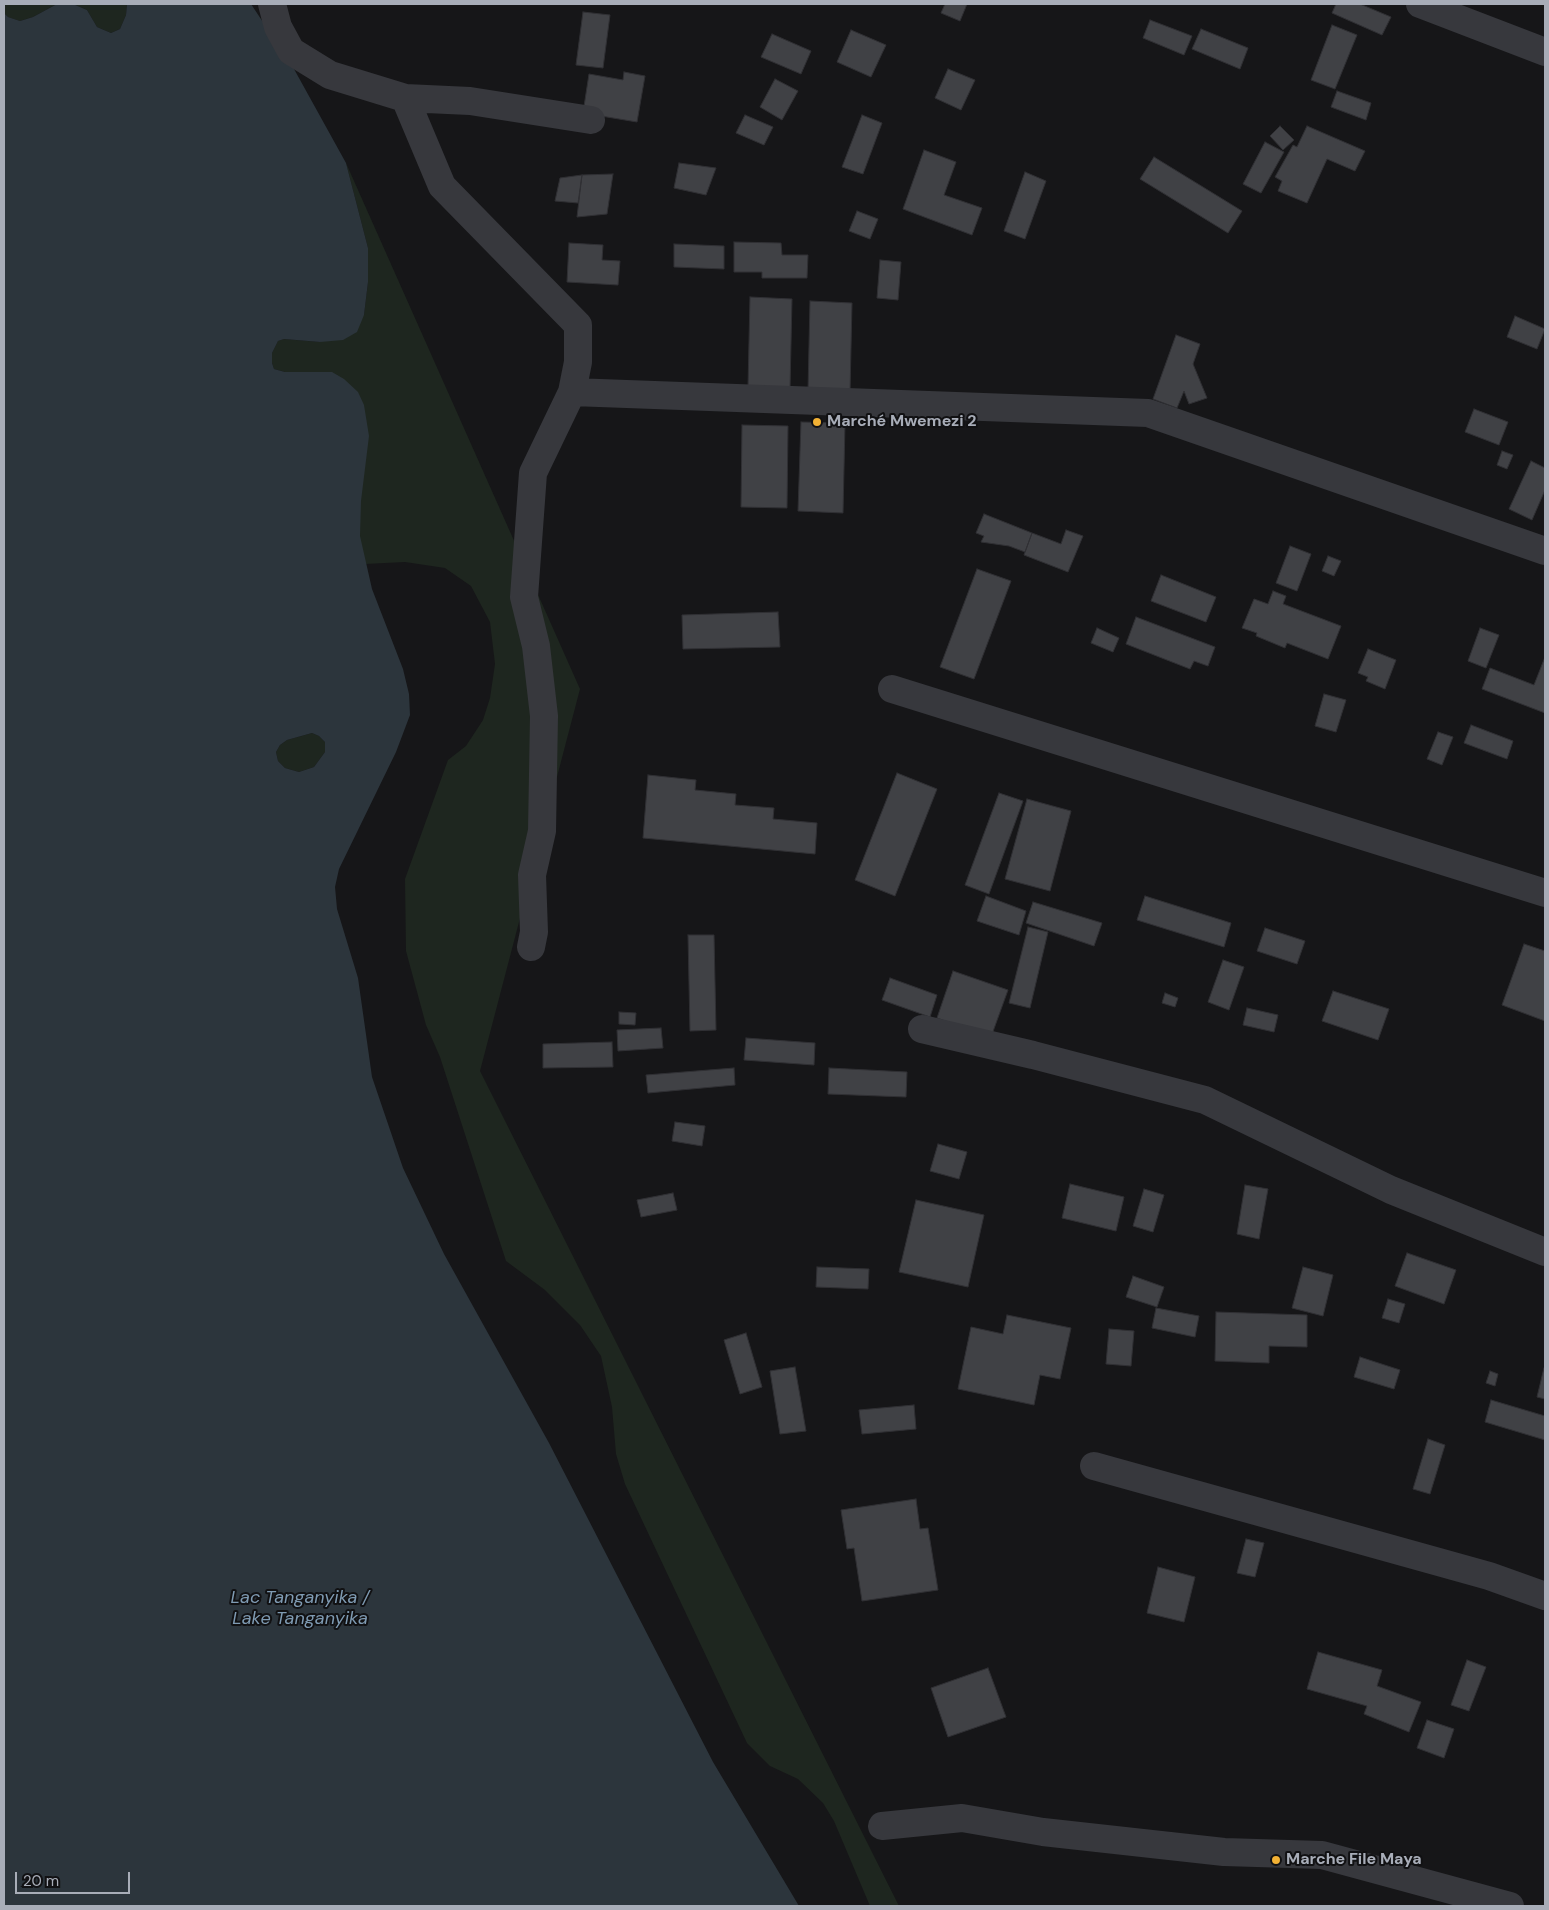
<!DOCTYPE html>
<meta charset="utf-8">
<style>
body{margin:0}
#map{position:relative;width:1549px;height:1910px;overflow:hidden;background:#161618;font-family:"DM Sans",sans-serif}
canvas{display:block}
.frame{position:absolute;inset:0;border:5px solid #a8adb8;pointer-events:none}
.scale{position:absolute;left:15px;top:1872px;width:115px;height:22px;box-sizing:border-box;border:2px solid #a8adb8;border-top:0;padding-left:6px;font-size:15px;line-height:18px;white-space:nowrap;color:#a8adb8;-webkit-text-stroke:4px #111113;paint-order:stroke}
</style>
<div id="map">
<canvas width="1549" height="1910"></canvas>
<div class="frame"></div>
<div class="scale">20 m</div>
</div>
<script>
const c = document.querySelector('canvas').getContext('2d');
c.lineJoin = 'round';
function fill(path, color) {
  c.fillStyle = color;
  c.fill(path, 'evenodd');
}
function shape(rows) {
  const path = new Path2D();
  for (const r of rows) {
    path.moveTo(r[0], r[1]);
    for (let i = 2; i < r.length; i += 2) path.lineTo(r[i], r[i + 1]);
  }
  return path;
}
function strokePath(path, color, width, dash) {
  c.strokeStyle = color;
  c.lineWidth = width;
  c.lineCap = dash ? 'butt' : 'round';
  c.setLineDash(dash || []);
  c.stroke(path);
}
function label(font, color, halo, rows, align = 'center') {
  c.font = font + ' "DM Sans",sans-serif';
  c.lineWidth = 4;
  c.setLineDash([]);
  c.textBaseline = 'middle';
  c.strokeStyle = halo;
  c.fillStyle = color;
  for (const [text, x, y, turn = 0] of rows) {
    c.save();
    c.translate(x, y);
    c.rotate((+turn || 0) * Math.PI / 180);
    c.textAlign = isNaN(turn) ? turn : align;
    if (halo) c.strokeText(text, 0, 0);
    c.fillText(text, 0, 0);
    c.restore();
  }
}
fill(shape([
 [4,4,67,4,57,4,33,17,20,21,8,17,4,13],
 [73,4,127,4,126,15,120,29,111,33,97,27,87,10],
 [346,163,580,689,480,1071,899,1906,870,1906,834,1821,823,1803,798,1779,770,1766,747,1743,625,1484,616,1454,612,1407,601,1356,580,1325,545,1290,506,1261,440,1057,426,1025,406,951,405,879,448,760,466,746,483,720,490,698,495,664,490,622,471,586,445,568,405,562,365,564,285,372,274,369,272,363,272,353,278,341,284,339,320,342,364,315,368,282,368,248],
 [312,733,319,736,325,742,325,752,314,767,299,772,285,768,278,761,276,752,280,745,287,740]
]), '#1e261f');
fill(shape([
 [57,4,73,4,87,10,97,27,111,33,120,29,126,15,127,4,251,4,294,69,346,163,368,248,368,282,364,315,357,332,343,340,320,342,284,339,278,341,272,353,272,363,274,369,285,372,332,372,344,379,358,392,364,405,369,436,361,501,360,536,372,589,403,669,409,694,410,715,396,752,339,869,335,887,337,909,358,978,372,1077,403,1168,444,1254,549,1443,713,1762,799,1906,4,1906,4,13,8,17,20,21,33,17],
 [312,733,319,736,325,742,325,752,314,767,299,772,285,768,278,761,276,752,280,745,287,740]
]), '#2c353c');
const building = shape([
 [945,4,967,4,960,21,941,13,945,4],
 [1336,4,1360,4,1391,17,1382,35,1332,13,1336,4],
 [583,12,610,15,603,68,576,65,583,12],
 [1150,20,1192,36,1184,55,1143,38,1150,20],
 [1332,25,1357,35,1335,89,1311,80,1332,25],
 [1201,29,1248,48,1240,69,1192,49,1201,29],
 [851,30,886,45,871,77,837,62,851,30],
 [772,34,811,51,801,74,761,57,772,34],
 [948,69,975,80,961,110,935,98,948,69],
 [624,72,645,76,637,122,583,113,589,74,623,80,624,72],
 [775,79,798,91,782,120,760,107,775,79],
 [1337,91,1371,103,1366,120,1331,107,1337,91],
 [745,115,773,127,764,145,736,133,745,115],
 [862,115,882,123,863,174,842,167,862,115],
 [1280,126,1294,140,1283,150,1270,136,1280,126],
 [1307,126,1365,151,1355,171,1327,159,1307,203,1278,191,1282,181,1275,177,1293,145,1297,147,1307,126],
 [1265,142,1284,152,1261,193,1243,184,1265,142],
 [924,150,956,162,944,195,982,208,972,235,903,209,924,150],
 [1154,157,1242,211,1228,233,1140,179,1154,157],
 [679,163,716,168,706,195,674,188,679,163],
 [1025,172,1046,181,1025,239,1004,231,1025,172],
 [613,174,607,214,577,217,582,175,613,174],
 [582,175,578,203,555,201,560,178,582,175],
 [857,211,878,219,870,239,849,231,857,211],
 [734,242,781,243,782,255,808,255,807,278,762,278,762,272,734,272,734,242],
 [569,243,603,245,602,260,620,261,618,285,567,282,569,243],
 [674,244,724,246,724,269,674,267,674,244],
 [880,260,901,262,898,300,877,298,880,260],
 [750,297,792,299,790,388,748,387,750,297],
 [810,301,852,303,850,392,808,391,810,301],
 [1515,316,1545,329,1537,349,1507,337,1515,316],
 [1176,335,1200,344,1193,364,1207,398,1189,404,1184,391,1177,408,1153,399,1176,335],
 [1474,409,1508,422,1499,445,1465,432,1474,409],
 [801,422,845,423,843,513,798,511,801,422],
 [742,425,788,426,787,508,741,507,742,425],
 [1502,451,1513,455,1507,469,1497,465,1502,451],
 [1531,461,1545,468,1545,490,1532,520,1509,509,1531,461],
 [984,514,1032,533,1025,552,1009,546,981,542,984,536,976,533,984,514],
 [1066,530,1083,536,1068,572,1024,555,1032,533,1061,544,1066,530],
 [1290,546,1311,554,1297,591,1276,583,1290,546],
 [1328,556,1341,561,1334,576,1322,571,1328,556],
 [977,569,1011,581,974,679,940,667,977,569],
 [1161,575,1216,597,1206,622,1151,601,1161,575],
 [1273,591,1286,596,1283,604,1341,626,1328,659,1287,643,1285,648,1256,636,1257,633,1242,628,1254,599,1268,604,1273,591],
 [778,612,780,647,683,649,682,615,778,612],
 [1136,617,1215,647,1208,666,1194,661,1190,669,1126,644,1136,617],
 [1097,628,1119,638,1113,652,1091,643,1097,628],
 [1480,628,1499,635,1486,668,1468,661,1480,628],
 [1368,649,1396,660,1385,689,1366,681,1368,677,1358,673,1368,649],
 [1545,657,1545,713,1482,689,1490,668,1534,685,1545,657],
 [1324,694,1346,700,1336,732,1315,726,1324,694],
 [1471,725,1513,741,1507,759,1464,743,1471,725],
 [1438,732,1453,737,1442,765,1427,759,1438,732],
 [897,773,937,789,895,896,855,880,897,773],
 [648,775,696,780,695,790,736,794,735,805,774,808,773,819,817,823,815,854,643,838,648,775],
 [999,793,1023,801,989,894,965,885,999,793],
 [1027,799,1071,811,1050,891,1005,879,1027,799],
 [986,896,1026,911,1019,935,977,921,986,896],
 [1145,896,1231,923,1224,947,1137,920,1145,896],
 [1033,902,1102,923,1094,946,1026,923,1033,902],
 [1028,927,1048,932,1030,1008,1009,1003,1028,927],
 [1265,928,1305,941,1297,964,1257,951,1265,928],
 [688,935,714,935,716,1030,690,1031,688,935],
 [1524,944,1545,951,1545,1021,1502,1005,1524,944],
 [1223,960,1244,967,1229,1010,1208,1002,1223,960],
 [953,971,1008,990,991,1037,937,1018,953,971],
 [890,978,937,995,930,1017,882,1000,890,978],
 [1333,991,1389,1009,1378,1040,1322,1021,1333,991],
 [1165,993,1178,998,1175,1007,1162,1003,1165,993],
 [1247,1008,1278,1015,1274,1032,1243,1025,1247,1008],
 [619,1012,636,1013,635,1025,619,1024,619,1012],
 [661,1028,663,1048,618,1051,617,1030,661,1028],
 [746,1038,815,1043,814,1065,744,1060,746,1038],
 [612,1042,613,1067,543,1068,543,1044,612,1042],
 [734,1068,735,1085,648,1093,646,1075,734,1068],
 [829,1068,907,1072,906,1097,828,1094,829,1068],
 [675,1122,705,1126,702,1146,672,1141,675,1122],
 [938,1144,967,1152,959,1179,930,1171,938,1144],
 [1070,1184,1124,1197,1116,1231,1062,1218,1070,1184],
 [1245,1185,1268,1189,1259,1239,1237,1234,1245,1185],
 [1144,1189,1164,1195,1153,1232,1133,1226,1144,1189],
 [673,1193,677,1210,641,1217,637,1200,673,1193],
 [916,1200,984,1215,968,1287,899,1272,916,1200],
 [1407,1253,1456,1270,1444,1304,1395,1286,1407,1253],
 [817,1267,869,1269,868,1289,816,1287,817,1267],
 [1303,1267,1333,1275,1323,1316,1292,1308,1303,1267],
 [1133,1276,1164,1287,1157,1307,1126,1297,1133,1276],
 [1388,1299,1405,1304,1399,1323,1382,1318,1388,1299],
 [1156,1308,1199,1316,1195,1337,1152,1328,1156,1308],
 [1216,1312,1307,1315,1307,1347,1269,1346,1269,1363,1215,1361,1216,1312],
 [1007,1315,1071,1328,1060,1379,1040,1375,1034,1405,958,1389,971,1327,1003,1334,1007,1315],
 [1109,1329,1134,1331,1131,1366,1106,1364,1109,1329],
 [746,1333,762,1387,740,1394,724,1340,746,1333],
 [1360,1357,1400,1370,1394,1389,1354,1377,1360,1357],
 [795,1367,806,1431,780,1434,770,1371,795,1367],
 [1544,1368,1545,1368,1545,1399,1537,1397,1544,1368],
 [1490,1371,1498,1374,1495,1386,1486,1383,1490,1371],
 [1491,1400,1545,1416,1545,1440,1485,1422,1491,1400],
 [914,1405,916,1429,862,1434,859,1410,914,1405],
 [1428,1439,1445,1445,1430,1494,1413,1489,1428,1439],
 [916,1499,920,1529,928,1528,938,1590,862,1601,854,1548,847,1549,841,1510,916,1499],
 [1246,1539,1264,1543,1255,1577,1237,1573,1246,1539],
 [1158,1567,1195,1577,1184,1622,1147,1613,1158,1567],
 [1318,1652,1382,1670,1377,1686,1421,1702,1409,1732,1364,1714,1367,1706,1307,1689,1318,1652],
 [1467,1660,1486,1667,1469,1711,1451,1705,1467,1660],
 [988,1668,1006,1717,948,1737,931,1688,988,1668],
 [1427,1720,1454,1729,1444,1758,1417,1748,1427,1720]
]);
fill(building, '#404145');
strokePath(building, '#303034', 1);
strokePath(shape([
 [272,4,278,27,291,51,330,75,405,98,470,101,591,120],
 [1420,4,1545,52],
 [405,98,442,186,578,325,578,362,572,392,533,473,524,597,536,646,544,716,542,831,532,875,534,932,531,947],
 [572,392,1148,413,1545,551],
 [892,689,1545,893],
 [922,1029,1033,1055,1205,1100,1391,1190,1545,1252],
 [1094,1466,1489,1576,1545,1596],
 [882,1826,962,1818,1043,1832,1224,1852,1322,1855,1510,1906]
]), '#37383d', 28);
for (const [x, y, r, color] of [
 [817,422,5,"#f2b134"],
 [1276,1860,5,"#f2b134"]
]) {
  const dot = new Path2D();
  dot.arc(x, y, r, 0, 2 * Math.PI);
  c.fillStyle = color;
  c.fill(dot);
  strokePath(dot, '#111113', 2);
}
label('bold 16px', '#a8adb8', '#111113', [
 ["Marché Mwemezi 2",827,422],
 ["Marche File Maya",1286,1860]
], 'left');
label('italic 18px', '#7f9bb3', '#111113', [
 ["Lac Tanganyika /",300,1598],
 ["Lake Tanganyika",300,1619]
]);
</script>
